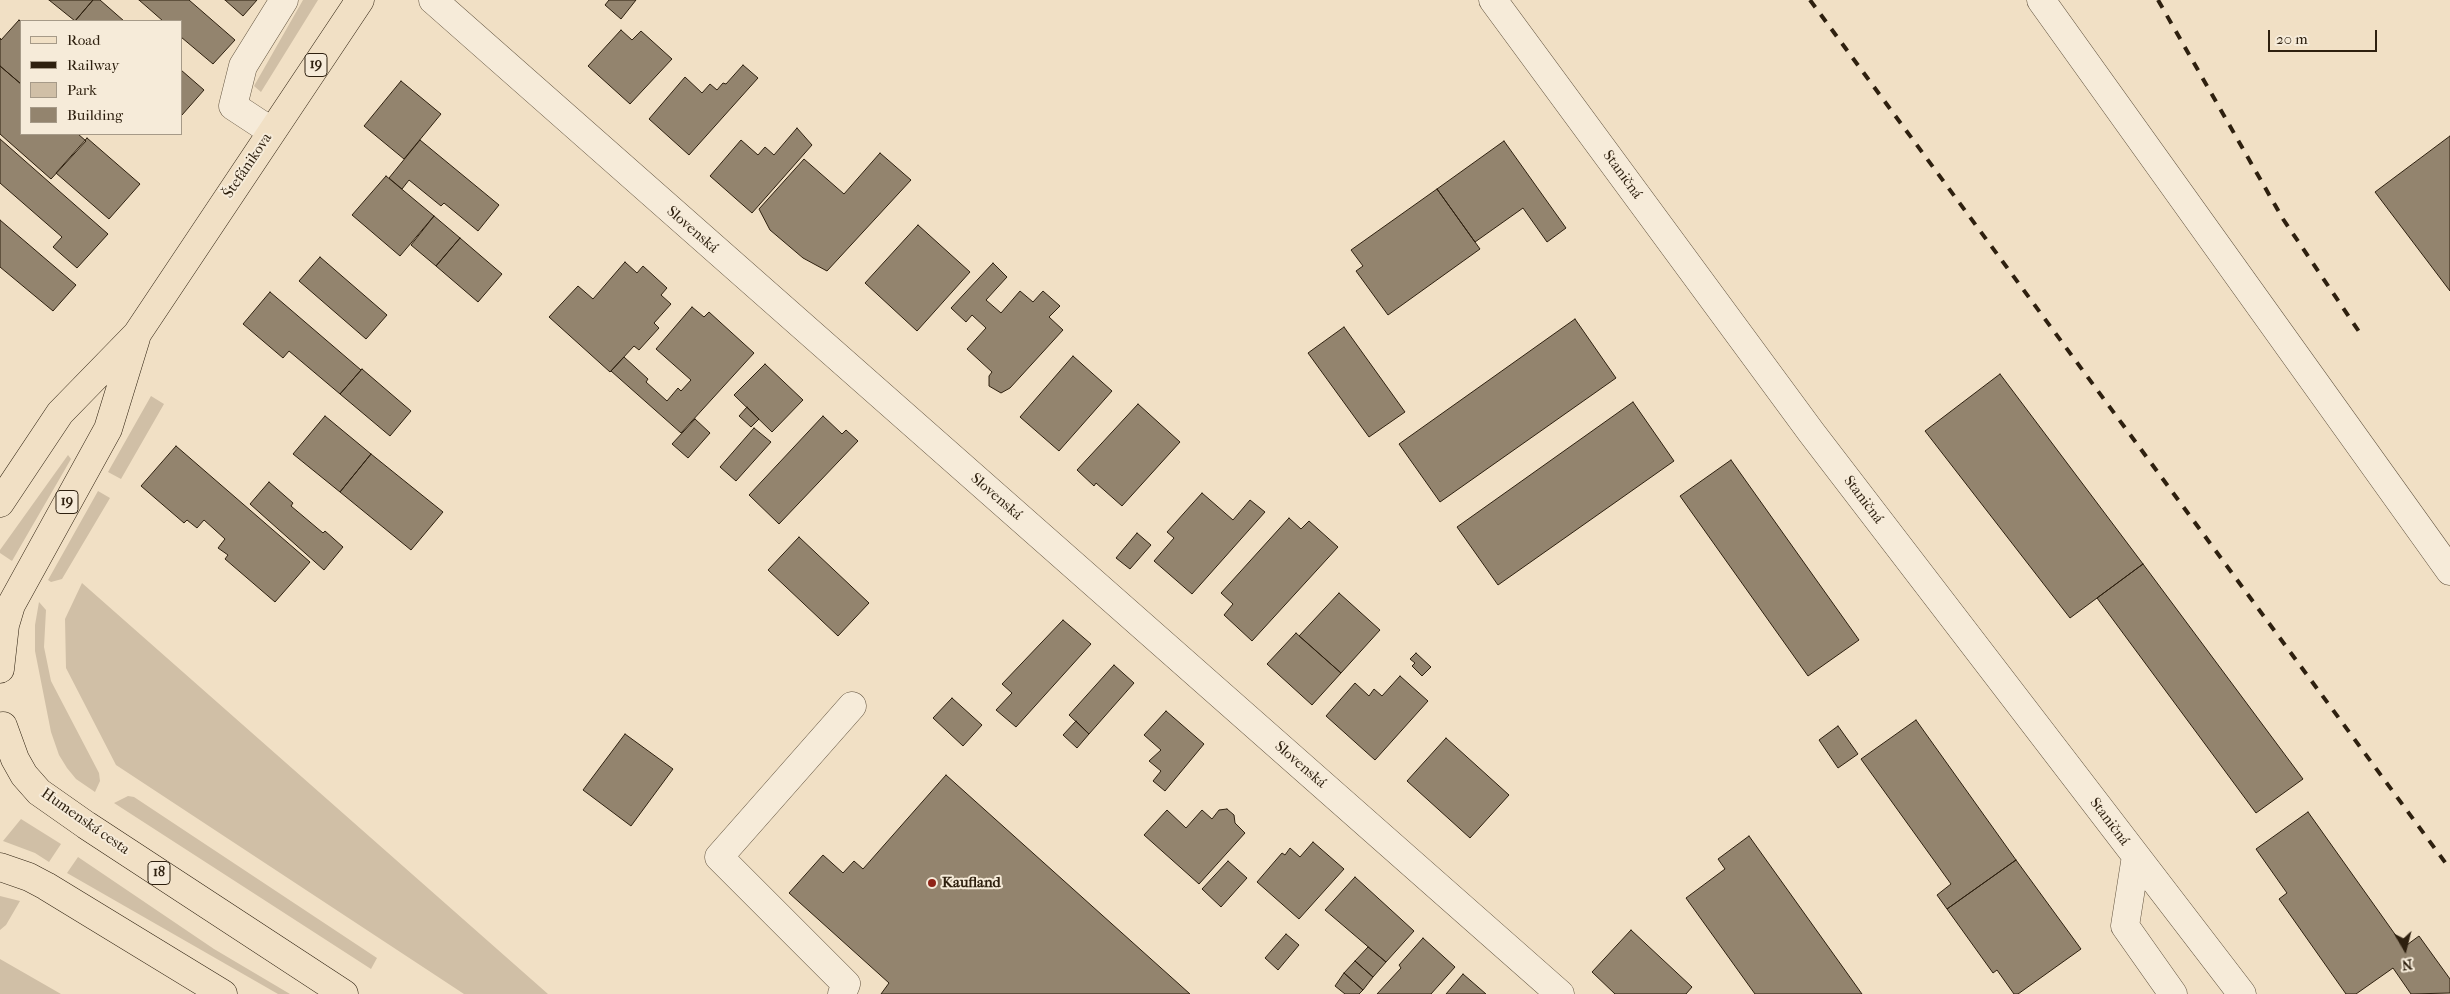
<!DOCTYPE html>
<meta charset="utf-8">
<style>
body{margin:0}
#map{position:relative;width:2450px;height:994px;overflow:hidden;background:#f1e0c5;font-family:"IM FELL French Canon",serif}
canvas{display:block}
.legend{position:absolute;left:20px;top:20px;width:162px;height:115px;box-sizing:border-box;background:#f6ebd9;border:1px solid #a69a88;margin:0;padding:6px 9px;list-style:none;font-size:15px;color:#2e200f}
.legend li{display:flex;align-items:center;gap:10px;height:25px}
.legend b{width:25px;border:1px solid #a69a88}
.north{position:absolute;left:2380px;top:924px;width:50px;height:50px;-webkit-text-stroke:4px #f6ebd9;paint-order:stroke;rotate:172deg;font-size:14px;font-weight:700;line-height:20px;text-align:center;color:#2e200f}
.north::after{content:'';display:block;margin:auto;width:18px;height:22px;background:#2e200f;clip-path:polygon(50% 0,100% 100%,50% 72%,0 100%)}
.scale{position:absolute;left:2268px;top:30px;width:109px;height:22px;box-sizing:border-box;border:2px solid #2e200f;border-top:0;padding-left:6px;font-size:15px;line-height:18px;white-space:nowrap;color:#2e200f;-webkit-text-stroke:4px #f6ebd9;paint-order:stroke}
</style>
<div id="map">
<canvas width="2450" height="994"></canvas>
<ul class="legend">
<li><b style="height:6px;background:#f1e0c5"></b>Road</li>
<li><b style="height:6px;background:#2e200f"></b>Railway</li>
<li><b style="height:14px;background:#d0bfa6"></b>Park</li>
<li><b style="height:14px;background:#93846e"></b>Building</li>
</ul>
<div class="north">N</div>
<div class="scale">20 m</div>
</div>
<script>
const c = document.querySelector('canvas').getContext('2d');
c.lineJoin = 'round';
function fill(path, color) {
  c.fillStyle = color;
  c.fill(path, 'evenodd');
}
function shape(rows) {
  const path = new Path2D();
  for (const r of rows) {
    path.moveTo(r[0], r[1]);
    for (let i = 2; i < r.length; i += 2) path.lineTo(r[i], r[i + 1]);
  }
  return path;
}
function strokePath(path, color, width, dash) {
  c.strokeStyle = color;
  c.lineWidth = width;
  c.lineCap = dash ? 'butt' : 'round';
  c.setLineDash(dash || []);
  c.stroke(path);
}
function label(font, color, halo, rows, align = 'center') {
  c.font = font + ' "IM FELL French Canon",serif';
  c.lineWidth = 4;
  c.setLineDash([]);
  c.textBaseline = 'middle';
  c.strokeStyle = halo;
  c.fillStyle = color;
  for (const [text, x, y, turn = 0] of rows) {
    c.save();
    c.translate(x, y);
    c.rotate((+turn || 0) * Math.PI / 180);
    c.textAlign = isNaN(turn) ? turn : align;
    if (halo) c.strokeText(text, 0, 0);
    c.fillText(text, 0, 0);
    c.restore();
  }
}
fill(shape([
 [303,0,318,0,261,92,254,86],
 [151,396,164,404,121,479,108,472],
 [68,455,71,459,12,561,0,553,0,550],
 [98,491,110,498,62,579,51,582,48,580],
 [82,583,548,994,464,994,116,765,66,668,65,619],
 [39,602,46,610,44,647,51,681,99,773,100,781,95,792,76,779,67,768,59,755,51,732,35,651,35,625],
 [128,796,134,797,377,958,371,969,114,803],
 [21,819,61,844,49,862,35,853,3,841],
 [78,857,214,949,290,994,278,994,67,873],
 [0,896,20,901,6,925,0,930],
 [0,959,61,994,0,994]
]), '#d0bfa6');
const building = shape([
 [49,0,93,0,75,21,49,0],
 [93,0,100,0,124,21,75,21,93,0],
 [139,0,189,0,235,40,213,64,181,37,181,21,163,21,139,0],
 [225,0,257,0,243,16,225,0],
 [609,0,636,0,621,19,605,5,609,0],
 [19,20,21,22,21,84,0,66,0,38,1,40,19,20],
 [621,30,632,40,641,31,672,59,630,104,588,66,621,30],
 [743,65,758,78,689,155,649,119,685,77,702,93,710,84,717,90,723,83,726,84,743,65],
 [0,66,21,84,21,134,78,134,86,141,51,179,0,134,0,66],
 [181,70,204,90,182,115,181,115,181,70],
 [401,81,441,114,404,159,364,126,401,81],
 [797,128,812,145,752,213,710,176,741,140,758,155,765,147,774,155,797,128],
 [2450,136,2450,291,2375,192,2450,136],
 [87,138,140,184,109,219,56,173,87,138],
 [0,139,108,234,77,268,53,247,62,237,0,183,0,139],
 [420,140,499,205,478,231,444,203,441,206,409,180,402,189,389,178,420,140],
 [1504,141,1566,228,1547,242,1523,208,1475,242,1437,189,1504,141],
 [880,153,911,180,827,271,803,258,770,230,759,209,804,159,844,194,880,153],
 [386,176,434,216,400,256,352,215,386,176],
 [1437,189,1480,249,1388,315,1356,271,1363,266,1351,250,1437,189],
 [434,216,460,238,436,266,411,245,434,216],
 [0,220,76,285,53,311,0,267,0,220],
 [918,225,970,272,917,331,865,283,918,225],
 [460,238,502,274,478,302,436,266,460,238],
 [320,257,387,315,366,339,299,281,320,257],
 [625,262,637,273,643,266,667,288,661,295,671,304,654,323,659,328,639,350,634,346,610,372,549,317,578,286,593,299,625,262],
 [993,263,1007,277,986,300,1001,313,1020,291,1033,302,1043,291,1060,306,1049,317,1063,330,1010,388,1001,393,989,386,989,376,992,372,967,349,986,328,972,315,966,322,951,308,993,263],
 [270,292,361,370,340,394,289,351,283,358,243,324,270,292],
 [692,307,704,317,709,312,754,353,681,433,611,371,624,357,648,379,646,382,667,401,678,388,681,391,691,380,656,349,692,307],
 [1575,319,1616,378,1440,502,1399,444,1575,319],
 [1344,327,1405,412,1369,437,1308,353,1344,327],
 [1073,356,1112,391,1059,451,1020,417,1073,356],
 [765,364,803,400,772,432,734,395,765,364],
 [362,369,411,411,390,436,340,394,362,369],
 [2000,374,2143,564,2070,618,1925,431,2000,374],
 [1633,402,1674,461,1498,585,1457,527,1633,402],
 [1138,404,1180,442,1122,506,1096,483,1094,486,1077,470,1138,404],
 [747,407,759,419,751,427,739,416,747,407],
 [325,416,371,454,340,492,293,454,325,416],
 [823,416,842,434,846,430,858,441,779,524,749,495,823,416],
 [695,419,710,433,688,458,672,444,695,419],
 [754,428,771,442,736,481,720,467,754,428],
 [176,446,310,562,275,602,225,559,228,555,218,548,225,539,204,520,197,528,187,520,184,523,141,486,176,446],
 [371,454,443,512,411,550,340,492,371,454],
 [1731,460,1859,640,1808,676,1680,496,1731,460],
 [269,482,293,503,291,506,323,533,325,531,343,547,324,570,250,504,269,482],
 [1202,493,1233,520,1250,500,1265,512,1192,594,1154,561,1174,538,1167,532,1202,493],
 [1289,518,1301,529,1309,521,1338,547,1252,641,1224,615,1233,604,1221,593,1289,518],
 [1137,533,1151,545,1130,569,1116,558,1137,533],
 [799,537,869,603,838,636,768,570,799,537],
 [2143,564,2303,779,2256,813,2097,598,2143,564],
 [1339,593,1380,630,1341,673,1299,636,1339,593],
 [1063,620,1091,644,1016,727,996,710,1012,693,1002,684,1063,620],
 [1296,633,1341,673,1312,705,1267,664,1296,633],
 [1416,653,1431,667,1422,676,1412,666,1415,663,1410,659,1416,653],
 [1114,665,1134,683,1089,734,1069,715,1114,665],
 [1400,676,1428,701,1375,760,1326,716,1355,683,1369,696,1374,689,1382,696,1400,676],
 [952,698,982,725,963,746,933,718,952,698],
 [1166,711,1204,744,1165,791,1153,781,1161,771,1149,761,1161,750,1144,735,1166,711],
 [1916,720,2016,860,1947,909,1937,895,1951,884,1861,759,1916,720],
 [1076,721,1089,734,1077,748,1063,735,1076,721],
 [1838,726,1858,754,1838,768,1819,740,1838,726],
 [625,734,673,769,631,826,583,790,625,734],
 [1446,738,1509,795,1470,838,1407,781,1446,738],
 [946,775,1190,994,881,994,889,983,789,893,823,855,843,873,854,861,863,869,946,775],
 [1227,809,1234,815,1235,823,1245,833,1199,884,1144,835,1167,810,1186,828,1202,810,1212,819,1219,810,1227,809],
 [2308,812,2404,947,2419,936,2450,979,2450,993,2411,994,2393,968,2356,994,2346,994,2279,899,2287,893,2256,849,2308,812],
 [1749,836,1862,994,1755,994,1686,898,1725,869,1718,859,1749,836],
 [1313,842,1344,869,1299,919,1257,882,1282,853,1285,855,1290,848,1300,857,1313,842],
 [2016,860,2081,949,2018,994,2014,994,1997,970,1993,973,1947,909,2016,860],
 [1228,861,1247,878,1221,907,1202,889,1228,861],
 [1355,877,1414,931,1386,962,1325,910,1355,877],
 [1631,930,1692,987,1686,994,1615,994,1592,972,1631,930],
 [1286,934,1299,945,1278,970,1265,958,1286,934],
 [1423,938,1455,967,1431,994,1377,994,1401,968,1399,965,1423,938],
 [1368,947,1386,962,1373,977,1355,961,1368,947],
 [1355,961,1373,977,1363,990,1344,973,1355,961],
 [1344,973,1363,990,1359,994,1345,994,1335,986,1344,973],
 [1463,974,1486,994,1446,994,1463,974]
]);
fill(building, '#93846e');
strokePath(building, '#2e200f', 1);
const minor = shape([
 [433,0,1560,994],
 [1493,0,1811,432,2242,994],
 [2041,0,2450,571],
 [271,131,233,106,243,66,284,0],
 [2136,856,2125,926,2173,994],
 [842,994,846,984,719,857,852,706]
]);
const major = shape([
 [0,503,60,413,137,334,360,0],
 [0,669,5,625,11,605,108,429,136,338],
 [3,726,15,759,24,775,39,792,86,825,344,994],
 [0,867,29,877,46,886,223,994]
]);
strokePath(minor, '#5f503c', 29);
strokePath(major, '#2e200f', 29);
strokePath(minor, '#f6ebd9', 28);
strokePath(major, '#f1e0c5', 28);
strokePath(shape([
 [1810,0,2450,869],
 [2158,0,2283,219,2362,336]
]), '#2e200f', 4, [9, 9]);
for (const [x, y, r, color] of [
 [932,883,5,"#8f2418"]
]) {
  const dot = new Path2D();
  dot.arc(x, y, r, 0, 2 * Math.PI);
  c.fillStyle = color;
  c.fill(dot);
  strokePath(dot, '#f6ebd9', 2);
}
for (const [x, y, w] of [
 [316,65,22],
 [67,502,22],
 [159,873,22]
]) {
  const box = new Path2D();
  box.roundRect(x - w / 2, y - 11.5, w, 23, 4);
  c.fillStyle = '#f6ebd9';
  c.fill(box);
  strokePath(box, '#2e200f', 1);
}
label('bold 14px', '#2e200f', null, [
 ["19",316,65],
 ["19",67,502],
 ["18",159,873]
]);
label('15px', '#2e200f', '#f6ebd9', [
 ["Štefánikova",248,166,-56],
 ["Staničná",1622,175,54],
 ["Slovenská",692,230,41],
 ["Slovenská",996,497,41],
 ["Staničná",1863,500,53],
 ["Slovenská",1300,765,41],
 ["Humenská cesta",85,822,35],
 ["Staničná",2109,822,53]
]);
label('bold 15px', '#2e200f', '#f6ebd9', [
 ["Kaufland",942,883]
], 'left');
</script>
